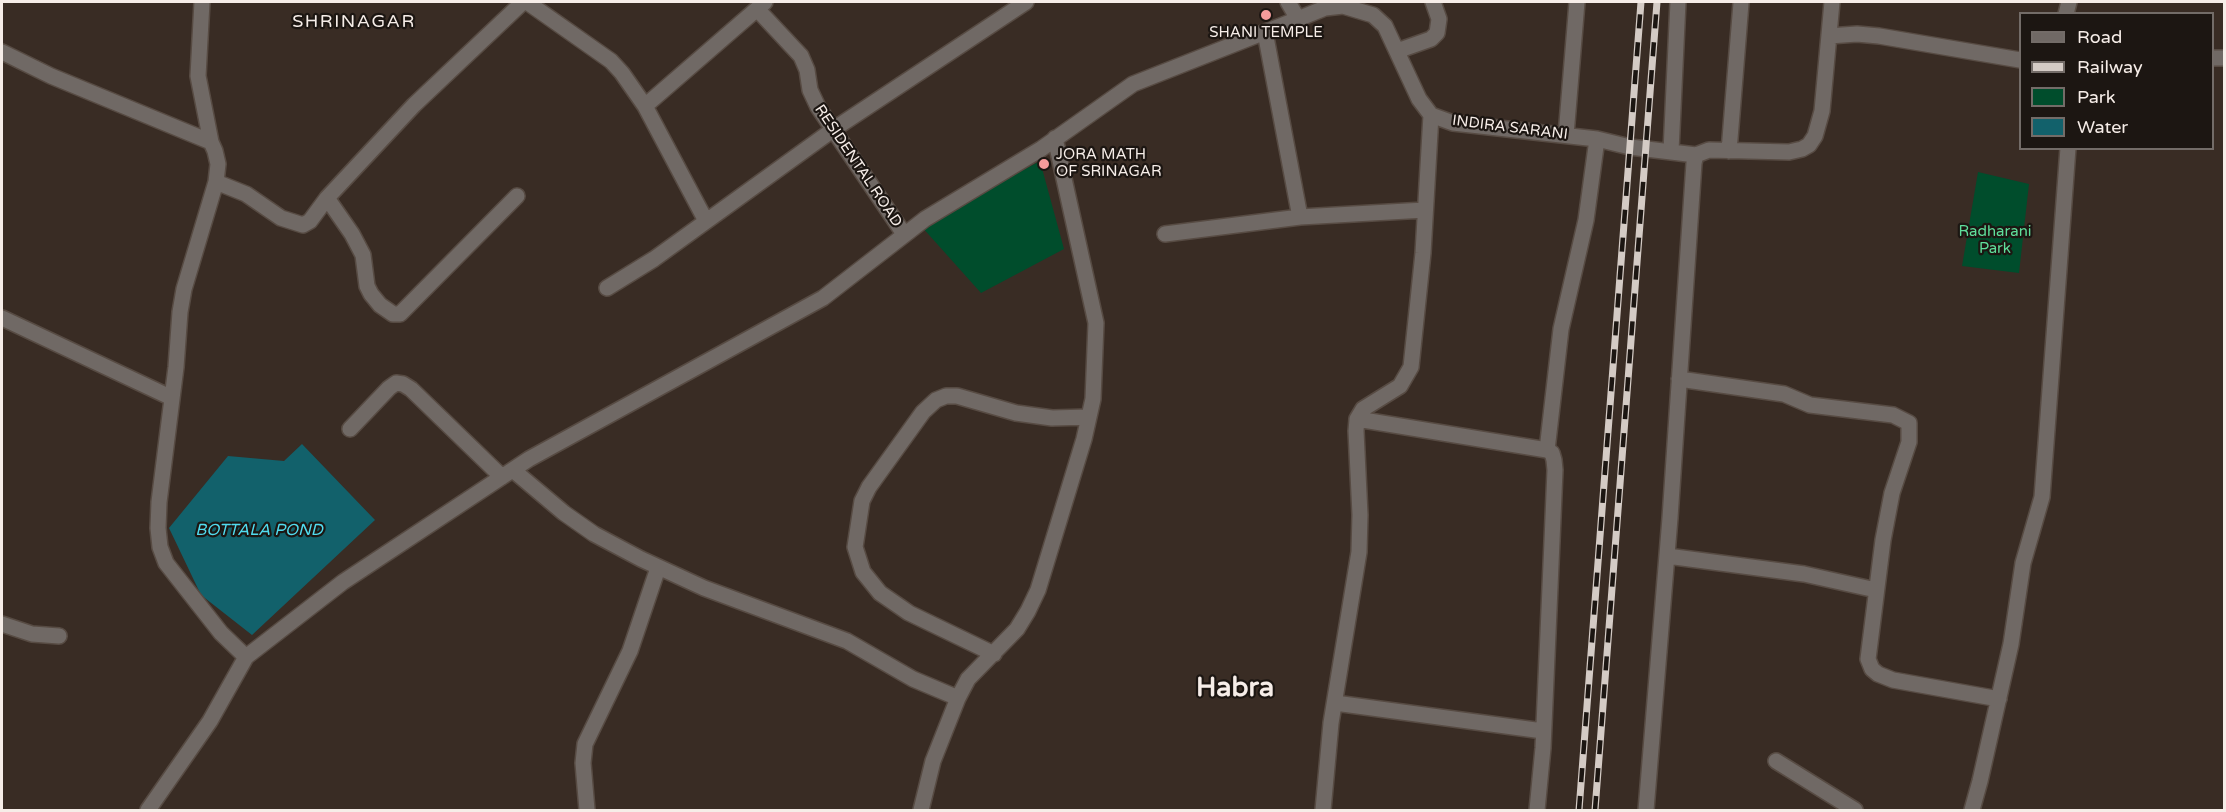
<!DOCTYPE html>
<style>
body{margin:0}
#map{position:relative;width:2226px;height:812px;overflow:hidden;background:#392c24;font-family:"Varela Round",sans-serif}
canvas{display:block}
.frame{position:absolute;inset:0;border:3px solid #f6ede8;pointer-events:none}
.legend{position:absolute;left:2019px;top:12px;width:195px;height:138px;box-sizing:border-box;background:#1c1612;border:2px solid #736c68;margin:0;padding:8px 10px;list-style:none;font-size:18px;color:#f6ede8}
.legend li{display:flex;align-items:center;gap:12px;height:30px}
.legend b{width:30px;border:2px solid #736c68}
</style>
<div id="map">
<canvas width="2226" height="812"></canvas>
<div class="frame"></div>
<ul class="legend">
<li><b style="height:8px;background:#706965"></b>Road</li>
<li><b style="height:8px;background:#d4cbc5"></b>Railway</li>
<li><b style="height:16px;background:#004d2c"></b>Park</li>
<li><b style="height:16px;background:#12616b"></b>Water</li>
</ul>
</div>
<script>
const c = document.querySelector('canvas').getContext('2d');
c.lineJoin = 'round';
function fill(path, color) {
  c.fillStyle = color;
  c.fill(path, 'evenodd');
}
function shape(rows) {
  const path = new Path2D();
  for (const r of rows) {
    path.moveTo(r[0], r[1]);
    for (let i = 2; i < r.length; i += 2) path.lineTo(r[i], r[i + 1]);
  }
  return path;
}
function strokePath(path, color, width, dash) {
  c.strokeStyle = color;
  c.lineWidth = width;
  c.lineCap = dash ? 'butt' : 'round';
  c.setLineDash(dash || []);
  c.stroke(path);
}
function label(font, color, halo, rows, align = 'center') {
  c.font = font + ' "Varela Round",sans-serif';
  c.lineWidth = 4.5;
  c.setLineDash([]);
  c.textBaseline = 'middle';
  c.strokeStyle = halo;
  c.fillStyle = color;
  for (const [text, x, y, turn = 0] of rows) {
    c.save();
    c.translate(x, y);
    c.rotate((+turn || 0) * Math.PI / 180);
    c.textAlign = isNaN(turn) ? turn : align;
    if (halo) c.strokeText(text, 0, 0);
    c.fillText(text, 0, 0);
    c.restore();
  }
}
fill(shape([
 [1040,161,1064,249,981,293,921,226],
 [1978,172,2029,184,2019,273,1962,266]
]), '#004d2c');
fill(shape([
 [302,444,375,520,252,635,201,595,169,528,228,456,284,461]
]), '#12616b');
const minor = shape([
 [202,2,198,76,211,142,215,151,218,164,216,182,184,289,180,312,176,367,159,502,158,528,160,547,166,563,221,633,246,657,343,582,529,459,823,298,925,219,1041,149,1133,84,1298,19],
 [527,2,611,61,622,73,645,106,706,221],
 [1288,2,1298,19,1325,8,1343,6,1373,15,1385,26,1419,99,1431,115,1453,123,1597,139,1630,147,1696,155],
 [757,9,801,56,807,70,810,90,818,107,904,234],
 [2066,14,2069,2],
 [1265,32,1300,217],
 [1829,36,1857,34,1879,36,2020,60],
 [1397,51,1431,39,1437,33,1439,19,1433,2],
 [2,52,51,76,211,142],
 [2212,58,2224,58],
 [645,106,765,2],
 [1566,135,1577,2],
 [1671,151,1678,2],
 [1729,151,1741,3],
 [216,182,246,194,281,218,303,225,310,221,327,198,414,105,523,2],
 [327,198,352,234,363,255,367,286,371,294,380,305,393,314,400,314,517,196],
 [1165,234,1300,217,1425,210],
 [607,288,654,259,834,129,1026,2],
 [2,318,172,398],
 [1679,379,1784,394,1810,405,1893,415,1909,423,1909,442,1892,493,1883,540,1868,659,1872,669,1878,674,1893,680,1999,699],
 [1357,419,1547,450,1552,453,1554,460,1555,470,1552,541,1543,748,1537,810],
 [350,429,389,388,396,383,403,384,411,389,502,477],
 [1547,450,1561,329,1586,220,1597,139],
 [513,470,564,513,594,534,641,559,704,588,847,641,913,679,958,698],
 [1667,556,1804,574,1876,590],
 [2,624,32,634,59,636],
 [994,654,909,613,880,593,863,572,855,547,862,501,869,487,923,412,936,400,946,396,957,396,1016,413,1052,418,1089,417],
 [1335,703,1543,731],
 [1776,761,1855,810],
 [148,810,210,721,246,657],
 [587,810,583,763,585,744,630,651,658,568],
 [921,810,933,761,958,698,968,679,1017,629,1028,611,1038,590,1084,439,1093,399,1096,323,1055,138],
 [1323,810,1331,723,1359,552,1360,515,1356,431,1357,419,1363,409,1400,386,1411,367,1423,253,1431,115],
 [1646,810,1670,518,1694,163,1696,155,1709,150,1789,152,1802,149,1809,145,1815,136,1822,111,1832,2],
 [1972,810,1980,781,2011,644,2023,563,2042,497,2068,148]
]);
strokePath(minor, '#574b43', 18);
strokePath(minor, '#706965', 15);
const rail = shape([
 [1579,810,1641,2],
 [1595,810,1657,2]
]);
strokePath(rail, '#d4cbc5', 7);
strokePath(rail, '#1c1612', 4.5, [14]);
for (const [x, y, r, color] of [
 [1266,15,6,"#f59b9b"],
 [1044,164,6,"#f59b9b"]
]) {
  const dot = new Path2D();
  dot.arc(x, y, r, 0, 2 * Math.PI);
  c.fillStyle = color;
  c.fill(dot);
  strokePath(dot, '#1c1612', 2);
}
label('15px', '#f6ede8', '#1c1612', [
 ["SHANI TEMPLE",1266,33],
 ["JORA MATH",1056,155,"left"],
 ["OF SRINAGAR",1056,172,"left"]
]);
label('15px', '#f6ede8', '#1c1612', [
 ["INDIRA SARANI",1510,128,7],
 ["RESIDENTAL ROAD",858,166,56]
]);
label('15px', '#5fdf9b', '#1c1612', [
 ["Radharani",1995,232],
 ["Park",1995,249]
]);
label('italic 16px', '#51dcef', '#1c1612', [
 ["BOTTALA POND",259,531]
]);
c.letterSpacing = '1.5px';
label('18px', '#f6ede8', '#1c1612', [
 ["SHRINAGAR",354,22]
]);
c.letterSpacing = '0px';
label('bold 27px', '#f6ede8', '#1c1612', [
 ["Habra",1235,689]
]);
</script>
